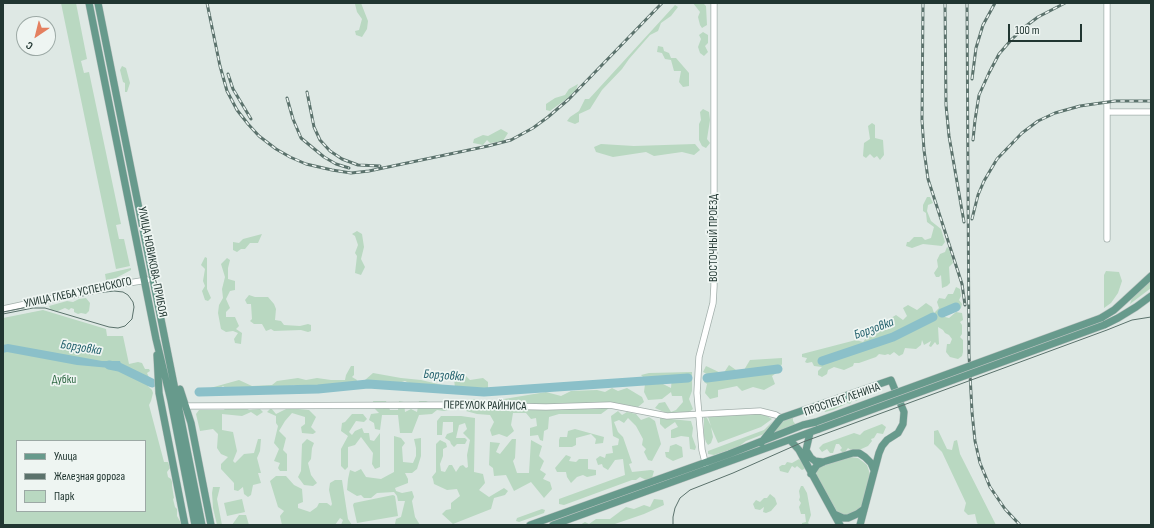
<!DOCTYPE html>
<meta charset="utf-8">
<style>
body{margin:0}
#map{position:relative;width:1154px;height:528px;overflow:hidden;background:#dee8e4;font-family:"Sofia Sans Condensed",sans-serif}
canvas{display:block}
.frame{position:absolute;inset:0;border:4px solid #213631;pointer-events:none}
.legend{position:absolute;left:16px;top:440px;width:130px;height:72px;box-sizing:border-box;background:#eef5f2;border:1px solid #9ca9a5;margin:0;padding:5px 7px;list-style:none;font-size:12px;color:#213631}
.legend li{display:flex;align-items:center;gap:8px;height:20px}
.legend b{width:20px;border:1px solid #9ca9a5}
.north{position:absolute;left:16px;top:16px;width:40px;height:40px;box-sizing:border-box;background:#eef5f2;border:1px solid #9ca9a5;border-radius:50%;rotate:215deg;font-size:11px;font-weight:700;line-height:16px;text-align:center;color:#213631}
.north::after{content:'';display:block;margin:auto;width:14px;height:18px;background:#e48060;clip-path:polygon(50% 0,100% 100%,50% 72%,0 100%)}
.scale{position:absolute;left:1008px;top:24px;width:74px;height:18px;box-sizing:border-box;border:2px solid #213631;border-top:0;padding-left:5px;font-size:12px;line-height:14px;white-space:nowrap;color:#213631;-webkit-text-stroke:3px #eef5f2;paint-order:stroke}
</style>
<div id="map">
<canvas width="1154" height="528"></canvas>
<div class="frame"></div>
<ul class="legend">
<li><b style="height:5px;background:#679a8c"></b>Улица</li>
<li><b style="height:5px;background:#5b726c"></b>Железная дорога</li>
<li><b style="height:11px;background:#b9d8c1"></b>Парк</li>
</ul>
<div class="north">С</div>
<div class="scale">100 m</div>
</div>
<script>
const c = document.querySelector('canvas').getContext('2d');
c.lineJoin = 'round';
function fill(path, color) {
  c.fillStyle = color;
  c.fill(path, 'evenodd');
}
function shape(rows) {
  const path = new Path2D();
  for (const r of rows) {
    path.moveTo(r[0], r[1]);
    for (let i = 2; i < r.length; i += 2) path.lineTo(r[i], r[i + 1]);
  }
  return path;
}
function strokePath(path, color, width, dash) {
  c.strokeStyle = color;
  c.lineWidth = width;
  c.lineCap = dash ? 'butt' : 'round';
  c.setLineDash(dash || []);
  c.stroke(path);
}
function label(font, color, halo, rows, align = 'center') {
  c.font = font + ' "Sofia Sans Condensed",sans-serif';
  c.lineWidth = 3.5;
  c.setLineDash([]);
  c.textBaseline = 'middle';
  c.strokeStyle = halo;
  c.fillStyle = color;
  for (const [text, x, y, turn = 0] of rows) {
    c.save();
    c.translate(x, y);
    c.rotate((+turn || 0) * Math.PI / 180);
    c.textAlign = isNaN(turn) ? turn : align;
    if (halo) c.strokeText(text, 0, 0);
    c.fillText(text, 0, 0);
    c.restore();
  }
}
fill(shape([
 [61,3,76,3,87,59,81,61,84,73,89,72,121,224,116,225,119,239,124,239,130,266,116,269],
 [357,3,361,3,368,21,367,29,362,37,356,35,355,31,359,30,362,19,357,12,355,4],
 [693,3,703,3,706,6,707,25,702,28,700,25,698,17,700,12],
 [675,5,678,7,671,16,661,23,658,31,650,35,629,59,622,69,602,90,590,109,579,114,579,122,575,124,567,121,570,117,579,111,585,99,589,99],
 [703,32,708,35,708,43,705,46,708,52,704,56,700,53,698,47,701,39,699,35],
 [658,46,663,47,664,51,669,53,671,58,676,58,689,73,689,86,683,87,679,82,681,71,674,71,671,60,665,59,662,53,657,52],
 [122,66,126,68,130,83,127,92,125,92,125,83,123,82,120,70],
 [578,84,576,90,569,97,550,111,546,110,546,104,555,98,565,95,569,89],
 [703,109,709,112,710,120,707,139,710,143,706,148,702,146,699,140,699,124,701,120,700,112],
 [872,123,875,125,875,138,883,140,884,155,880,160,877,156,874,158,870,154,866,158,863,156,864,143,870,139,868,126],
 [501,129,508,133,503,141,490,143,487,140,483,145,473,143,474,139,483,135,488,136],
 [601,144,634,146,695,144,700,150,694,155,682,152,654,156,646,152,613,157,596,152,594,147],
 [927,197,930,197,933,203,928,205,927,211,931,221,941,229,945,242,942,246,923,244,912,248,906,246,907,242,909,242,914,237,922,237,925,240,931,238,934,227,927,222,926,213,923,211,923,205],
 [357,231,362,234,364,247,361,259,365,267,361,275,355,273,357,256,355,253,358,245,355,236,352,234],
 [262,234,258,243,250,243,245,249,241,249,237,252,233,250,233,242,239,243,243,239],
 [947,247,949,249,953,263,949,267,950,283,947,286,942,288,941,275,939,277,936,277,934,273,938,267,937,260,940,254,945,252],
 [205,257,207,258,207,289,211,298,208,301,205,300,202,291,205,286,203,281,205,269,201,265],
 [227,258,230,260,228,268,228,279,235,281,235,290,230,291,226,299,230,308,226,312,226,317,235,317,239,326,236,329,242,333,241,344,235,343,234,339,238,333,233,331,226,332,221,329,218,313,219,305,223,298,222,289,225,277,221,264],
 [131,268,131,270,116,278,106,280,105,274],
 [1106,271,1119,272,1122,281,1118,293,1111,303,1104,308,1104,275],
 [1151,279,1151,288,1130,304,1132,298],
 [956,287,960,289,961,296,959,300,962,304,961,308,960,309,958,307,953,309,949,306,946,310,944,310,945,317,949,318,956,312,962,313,963,320,960,322,962,325,962,334,960,337,963,340,963,352,962,356,958,359,950,357,946,352,947,344,950,344,952,339,949,335,945,333,943,330,938,327,939,344,937,345,935,342,931,347,929,346,931,341,924,345,922,340,921,345,916,349,905,348,903,354,899,356,894,352,890,355,888,354,885,355,879,354,876,357,859,363,854,363,853,366,844,370,834,367,828,370,827,374,822,377,818,375,818,371,822,367,814,366,812,362,807,363,805,362,807,358,802,357,802,354,856,340,863,342,867,337,873,335,891,318,896,315,903,320,907,316,903,308,908,305,917,310,926,303,932,307,934,313,939,308,937,302,939,298,945,299,948,294,953,294],
 [249,295,255,297,268,297,274,304,276,309,275,320,281,321,284,325,300,326,308,324,311,325,311,331,308,332,301,330,274,331,271,329,266,331,262,324,254,324,250,321,252,319,251,304,247,304,245,300],
 [86,298,90,303,89,311,86,314,81,313,78,314,74,312,74,309,71,308,69,310,65,308,58,311,51,310,49,306,67,301,73,302,79,299],
 [43,310,106,329,107,336,123,336,129,364,138,362,142,363,145,369,149,369,150,371,147,373,151,382,148,386,152,390,153,393,151,401,149,405,164,462,168,462,170,468,167,472,168,477,171,479,172,482,172,486,174,498,173,499,175,507,177,509,177,516,181,523,180,525,3,525,3,318],
 [17,441,145,441,145,511,17,511],
 [782,358,782,364,778,372,772,376,775,384,764,390,753,387,742,391,737,386,718,390,718,397,710,399,705,393,707,384,704,382,707,374,703,372,706,366,723,374,729,365,736,370,744,370,750,360],
 [351,366,354,366,354,375,352,377,357,380,356,383,310,387,304,385,298,387,294,385,278,389,264,389,260,391,249,393,243,387,226,388,223,386,210,394,201,395,203,390,239,380,252,386,272,385,277,381,298,378,306,380,317,378,331,380,345,380,346,375],
 [692,372,692,391,689,399,693,409,689,412,672,414,664,412,655,408,659,403,665,402,671,412,676,410,683,402,682,396,672,396,671,392,662,399,648,400,644,392,645,384,661,383,671,388,672,376,643,377,641,375,649,373],
 [373,373,401,378,421,380,455,388,454,379,465,375,470,380,483,378,488,382,488,388,465,389,456,394,445,391,438,386,429,389,418,384,413,385,405,381,395,384,378,382,372,383,365,380],
 [612,388,618,391,627,388,642,397,644,402,638,407,616,403,601,414,559,414,549,417,548,429,544,431,543,441,540,440,538,435,530,436,530,428,537,426,536,418,531,419,526,413,513,413,511,425,514,431,507,437,499,434,492,436,490,430,494,422,490,415,477,414,466,411,461,402,470,399,492,401,546,392,561,396,571,391,597,390,605,392],
 [861,392,868,393,868,396,861,398,856,401,852,401,850,404,847,403,844,405,833,410,825,412,823,409,829,404,832,405,837,404,858,395],
 [373,401,386,401,390,410,398,410,399,401,404,402,405,412,411,409,417,412,419,401,426,401,430,403,445,403,448,410,444,411,437,410,432,414,419,415,412,433,400,433,398,415,382,415,380,430,375,429,374,423,369,420,371,414,379,413,375,409],
 [228,404,241,404,249,410,260,409,263,412,257,416,251,412,242,416,222,414,222,430,233,432,237,451,233,461,235,463,244,454,254,453,258,439,261,439,260,451,257,458,261,473,258,473,261,483,253,485,251,495,248,497,244,494,243,487,238,491,234,490,234,483,221,469,221,464,228,457,221,454,217,448,218,434,213,429,200,431,196,414,199,410,224,410],
 [271,408,276,414,288,408,309,410,316,417,311,427,316,432,313,434,302,433,301,427,305,424,305,417,292,413,285,421,279,431,286,438,283,450,287,454,287,471,280,471,278,468,280,463,274,461,279,449,274,443,278,426,276,423,276,416,267,412],
 [618,411,622,415,627,412,636,414,641,420,649,417,655,421,661,444,652,461,648,460,644,452,646,449,642,445,643,439,636,426,628,418,624,423,619,420,614,422,618,432,623,437,632,463,629,464,632,472,651,470,654,471,652,478,646,480,640,477,636,480,632,480,564,505,559,504,559,499,625,475,623,459,615,460,608,470,603,467,602,464,598,465,596,459,600,456,605,458,606,454,613,453,612,446,618,445,619,439,613,436,611,416],
 [352,414,363,414,367,419,364,422,356,421,349,432,352,435,355,431,362,428,364,433,369,433,370,440,374,441,380,433,380,467,375,469,372,464,373,453,361,437,355,445,348,447,348,467,345,470,341,466,341,449,348,436,341,431,342,423,345,422],
 [755,414,763,414,772,419,761,427,718,443,711,427,713,437,711,443,708,445,706,442,704,436,704,417,707,418,711,426,708,417],
 [441,416,461,416,475,418,474,472,483,474,485,483,479,490,489,497,504,488,508,491,505,495,494,498,491,509,453,524,442,514,446,510,451,509,451,503,460,496,457,489,447,490,434,484,433,479,432,477,436,472,436,444,440,440,446,443,447,447,443,449,443,456,440,464,441,471,445,472,449,465,452,465,456,472,460,466,463,465,466,468,468,467,467,455,470,440,463,433,467,429,465,423,459,425,456,438,465,438,467,440,465,444,457,444,454,447,451,444,450,441,445,438,447,434,453,432,453,422,443,422,442,435,437,435,437,421],
 [793,416,793,421,796,425,770,435,778,425,785,419],
 [660,418,691,421,693,428,692,436,696,447,695,450,690,449,689,437,681,436,674,438,671,438,671,430,678,427,675,422,665,429,660,424],
 [773,421,764,434,746,441,738,447,714,455,708,454,708,451,764,430],
 [882,424,886,427,883,434,877,433,874,438,871,439,872,441,868,446,859,450,857,449,852,451,848,448,844,453,842,452,840,450,842,448,839,444,836,444,833,453,830,453,827,449,822,452,819,448,823,444,854,433,860,435,864,431],
 [575,429,604,437,603,443,595,444,596,439,591,434,576,438,576,445,572,447,559,447,559,440,560,437,567,437,568,431],
 [938,430,947,449,952,450,954,441,957,440,960,454,996,525,979,525,977,523,975,514,968,515,964,511,966,503,942,452,934,444,934,431],
 [394,436,401,438,405,443,402,447,403,462,413,463,416,456,416,448,414,439,421,438,421,456,417,469,412,473,405,473,408,479,408,483,395,488,396,491,402,493,412,491,414,497,412,501,415,517,420,525,395,524,396,519,401,517,405,501,398,501,397,496,394,492,377,493,371,498,364,498,361,495,357,496,347,490,348,479,350,470,355,472,361,469,366,477,381,479,394,472],
 [307,439,314,443,312,448,311,459,308,463,311,475,317,483,313,486,304,485,298,477,301,471,302,444],
 [512,439,516,439,515,458,513,461,517,473,529,473,531,440,542,446,539,456,544,461,540,470,546,474,543,479,550,482,552,489,544,498,531,482,514,491,506,475,494,476,493,468,489,465,490,442,500,443,496,452,500,454],
 [676,444,682,447,683,457,673,461,666,457,665,452,669,452,670,446],
 [566,455,571,457,569,461,576,462,579,459,588,459,588,469,596,470,596,475,587,477,583,475,577,477,571,483,567,477,566,472,557,472,555,468],
 [851,457,858,458,862,461,867,465,870,474,861,508,846,516,837,512,816,474,818,468,822,466],
 [799,459,803,462,806,468,802,470,797,466,795,468,792,466,788,473,780,471,779,467,782,465,785,465,787,462,792,463],
 [276,476,286,476,294,485,302,489,303,502,298,504,298,508,310,512,317,507,319,503,327,503,331,506,332,504,329,490,330,483,335,480,342,480,348,519,352,525,341,525,343,520,340,518,335,525,282,525,280,516,284,511,278,507,270,481],
 [803,486,807,493,811,515,808,523,810,525,802,525,802,523,806,522,805,514,801,514,799,507,801,503,799,500,800,497,799,491,801,486],
 [213,487,220,487,217,499,222,525,217,525,213,508,212,493],
 [770,494,775,498,777,504,771,511,766,513,763,512,764,507,760,510,755,509,753,504,756,500,760,502,764,498,767,498],
 [393,495,395,496,398,516,357,523,353,505,354,503],
 [242,499,245,512,227,516,224,503],
 [654,499,663,500,664,505,644,514,612,525,580,525,585,522,589,524,596,519,610,519,626,507,634,509,644,505,650,507],
 [542,509,545,510,544,513,519,522,516,521,517,518],
 [239,515,246,515,249,525,232,525]
]), '#b9d8c1');
fill(shape([
 [8,344,102,361,120,361,122,367,121,369,77,365,7,352,3,353,3,345]
]), '#8bc0c9');
strokePath(shape([
 [942,313,956,307],
 [822,361,893,337,933,317],
 [109,365,119,367,152,383],
 [707,378,778,369],
 [199,392,318,389,368,384,484,392,688,378]
]), '#8bc0c9', 9);
const minor = shape([
 [1107,3,1107,239],
 [1108,112,1151,112],
 [3,309,104,287,147,280],
 [186,406,459,405,546,407,610,405,667,416,760,411,776,415,781,418],
 [706,466,702,450,697,393,699,357,713,303,714,286,714,3]
]);
const major = shape([
 [89,3,156,339,171,401,195,525],
 [98,3,202,525],
 [1101,318,1114,310,1125,300,1151,276],
 [1104,325,1118,318,1136,307,1151,296],
 [157,355,159,393,185,525],
 [180,389,191,423,211,525],
 [810,433,806,450,811,458,815,461,823,462],
 [790,440,799,450,840,525],
 [761,443,781,418,891,380,904,412,903,424,898,433,887,440,882,446,879,453,860,525],
 [811,474,817,465,823,462,853,453,859,453,865,457,871,463,874,470],
 [834,514,843,518,848,518,857,514,864,509],
 [530,525,729,454,803,425,816,422],
 [553,525,819,429]
]);
strokePath(minor, '#a2afab', 7);
strokePath(major, '#bcc3c1', 8);
strokePath(minor, '#fff', 5.5);
strokePath(major, '#679a8c', 7);
strokePath(shape([
 [3,312,97,293,114,291,123,292,128,295,133,302,134,307,132,319,125,326,118,328,109,327,45,308,33,308,3,314],
 [673,525,673,517,675,508,680,498,690,490,733,473,803,442,1107,330,1132,320,1151,317]
]), '#5b726c', 1);
const rail = shape([
 [207,3,220,66,227,91,237,110,248,124,259,136,276,149,290,157,306,164,332,170,351,173,369,171,488,146,511,140,533,128,548,117,569,99,662,3],
 [923,3,922,120,924,150,928,179,962,284,965,305],
 [945,3,946,105,949,136,964,222],
 [967,3,969,355,972,412,975,441,980,463,990,487,1005,509,1020,525],
 [228,74,233,89,251,119],
 [972,79,976,48,983,25,995,3],
 [307,92,314,127,320,140,330,151,342,159,358,165,380,166],
 [287,98,293,119,301,138,324,157,336,164,349,168],
 [973,140,975,120,979,95,989,73,999,54,1012,39,1026,26,1038,17,1065,3],
 [972,219,978,195,984,181,997,159,1022,133,1038,121,1055,113,1080,106,1115,101,1151,101]
]);
strokePath(rail, '#5b726c', 3);
strokePath(rail, '#eef5f2', 1.5, [4.5]);
const majorBridge = shape([
 [816,422,1101,318],
 [819,429,1104,325]
]);
strokePath(majorBridge, '#bcc3c1', 8, []);
strokePath(majorBridge, '#679a8c', 7);
label('12px', '#213631', '#eef5f2', [
 ["ВОСТОЧНЫЙ ПРОЕЗД",714,238,-90],
 ["УЛИЦА НОВИКОВА-ПРИБОЯ",152,262,79],
 ["УЛИЦА ГЛЕБА УСПЕНСКОГО",78,293,-12],
 ["ПРОСПЕКТ ЛЕНИНА",842,400,-19],
 ["ПЕРЕУЛОК РАЙНИСА",485,406,1]
]);
label('12px', '#306945', '#eef5f2', [
 ["Дубки",64,380]
]);
label('italic 13px', '#22606c', '#eef5f2', [
 ["Борзовка",874,329,-20],
 ["Борзовка",81,348,9],
 ["Борзовка",444,376,4]
]);
</script>
